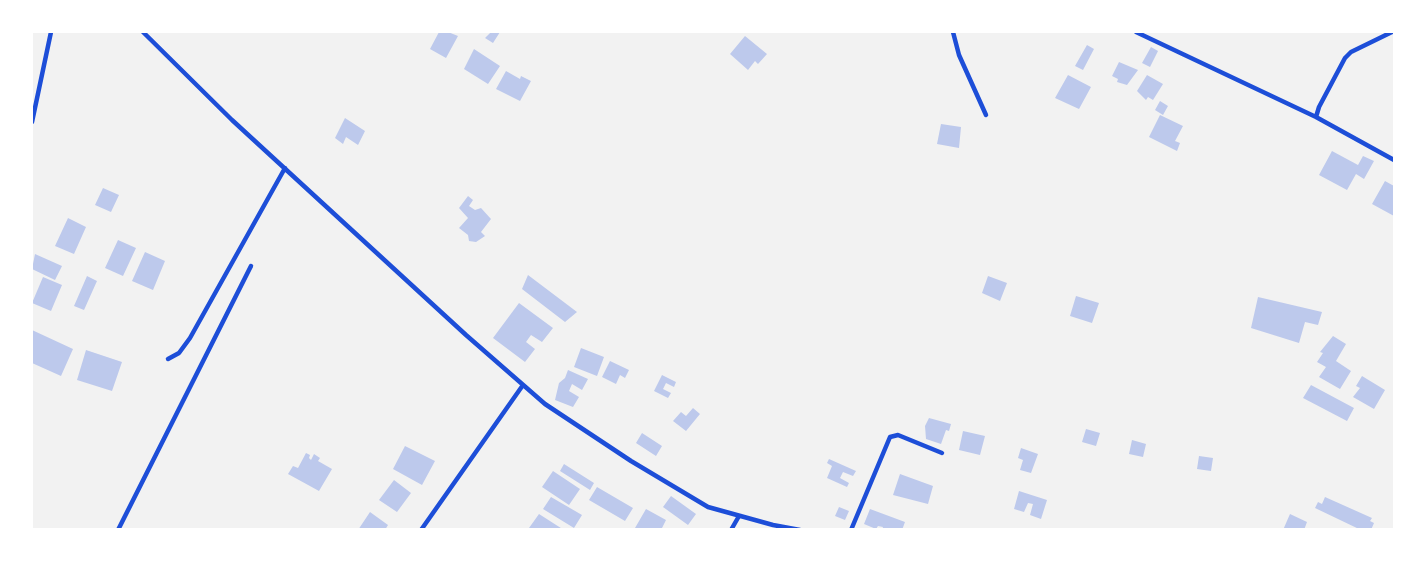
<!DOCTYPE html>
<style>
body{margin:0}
#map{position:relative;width:1426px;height:561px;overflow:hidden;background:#f2f2f2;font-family:"Archivo Narrow",sans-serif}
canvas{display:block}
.frame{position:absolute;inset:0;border:33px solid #fff;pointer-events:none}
</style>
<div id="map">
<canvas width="1426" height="561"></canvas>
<div class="frame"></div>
</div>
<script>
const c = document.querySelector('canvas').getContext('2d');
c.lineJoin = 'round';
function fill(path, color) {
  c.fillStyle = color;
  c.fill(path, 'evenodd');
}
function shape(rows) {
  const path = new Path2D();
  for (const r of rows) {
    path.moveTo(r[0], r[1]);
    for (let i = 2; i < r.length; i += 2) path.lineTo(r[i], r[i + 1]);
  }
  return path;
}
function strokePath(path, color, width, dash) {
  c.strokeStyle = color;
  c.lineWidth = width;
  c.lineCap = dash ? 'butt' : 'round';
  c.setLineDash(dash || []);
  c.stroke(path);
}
fill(shape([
 [439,32,448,32,458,36,446,58,430,49],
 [491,32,500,32,493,43,485,38],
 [745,36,767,54,758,64,755,61,748,70,730,54],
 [1087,45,1094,49,1083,70,1075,66],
 [1151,47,1158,51,1150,67,1142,63],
 [474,49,500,66,488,84,464,69],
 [1119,62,1138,70,1127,85,1117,82,1118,79,1112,76],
 [506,71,520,79,521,76,531,81,520,101,496,89],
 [1068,75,1091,87,1079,109,1055,98],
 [1147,75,1163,84,1153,100,1148,97,1146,100,1137,91],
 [1160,101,1168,106,1163,115,1155,110],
 [1160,115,1183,126,1175,141,1180,143,1177,151,1149,137],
 [345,118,365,131,358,145,346,137,343,144,335,138],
 [941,124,961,127,959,148,937,144],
 [1332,151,1358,165,1363,156,1374,161,1364,179,1356,174,1347,190,1319,175],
 [1385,181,1394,186,1394,216,1372,204],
 [103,188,119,195,111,212,95,205],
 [468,196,473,200,469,206,475,210,481,208,491,219,481,232,485,236,476,242,469,241,468,235,459,228,468,218,459,208],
 [68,218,86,227,74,254,55,246],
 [118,240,136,248,123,276,105,268],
 [145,252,165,261,153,290,132,281],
 [35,254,62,266,55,280,32,269],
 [528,275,577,312,565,322,522,289],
 [87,276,97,281,84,310,74,306],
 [988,276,1007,283,1000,301,982,293],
 [43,277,62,285,51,311,32,303],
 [1076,296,1099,303,1092,323,1070,316],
 [1258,297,1322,312,1318,325,1305,322,1299,343,1251,328],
 [519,303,553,328,542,342,531,335,526,342,535,349,525,362,493,338],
 [32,330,73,349,61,376,32,363],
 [1333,336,1346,344,1336,361,1351,371,1340,389,1319,377,1326,367,1317,362,1323,353,1320,352],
 [581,348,604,357,597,376,574,367],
 [86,350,122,362,112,391,77,380],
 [610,361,629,370,625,378,620,375,616,384,602,377],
 [568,370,588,379,582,390,572,384,569,391,579,397,573,407,555,400,559,383,565,378],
 [662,375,676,382,674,387,666,383,663,389,671,393,668,398,654,391],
 [1362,376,1385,390,1374,409,1353,397,1360,388,1356,386],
 [1311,385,1354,408,1347,421,1303,398],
 [693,408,700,414,686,431,673,421,681,412,686,416],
 [929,418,951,424,949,431,946,430,941,444,926,439,925,426],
 [1086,429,1100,433,1096,446,1082,442],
 [963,431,985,436,980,455,959,450],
 [642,433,662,446,656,456,636,443],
 [1132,440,1146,444,1143,457,1129,454],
 [405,446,435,461,422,485,393,469],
 [1021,448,1038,454,1031,473,1020,470,1023,460,1018,458],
 [306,453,310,455,309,458,311,460,314,454,320,458,318,461,332,469,319,491,288,474,293,466,298,468],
 [1199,456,1213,458,1211,471,1197,469],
 [829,459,856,471,853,476,843,472,840,478,849,483,847,487,827,478,832,466,827,463],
 [564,464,594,483,590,490,560,471],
 [553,471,580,489,569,505,542,487],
 [900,474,933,486,928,504,893,495],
 [394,480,411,493,397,512,379,500],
 [597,487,633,508,625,521,589,500],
 [1019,491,1047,500,1041,519,1030,515,1033,504,1028,503,1024,512,1014,509],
 [671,496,696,514,688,525,663,507],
 [551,497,582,515,574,528,543,509],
 [1325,497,1372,518,1370,521,1374,523,1371,530,1361,530,1315,508,1318,502,1322,504],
 [839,507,849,511,845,520,835,516],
 [646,509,666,520,661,530,635,528],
 [870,509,905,522,902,530,882,530,883,527,878,526,876,529,864,524],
 [370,512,388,525,385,530,358,530],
 [539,514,564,530,531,530,529,528],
 [1290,514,1307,522,1304,530,1283,530]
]), '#bdc9ec');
strokePath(shape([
 [143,32,232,120,466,335,545,404,631,461,708,507,773,525,800,530],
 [953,32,959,55,986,115],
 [1136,32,1316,117,1394,160],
 [1316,117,1319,107,1345,58,1351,52,1392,32],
 [32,122,51,32],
 [168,359,179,353,190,338,285,168],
 [118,530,251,266],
 [421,530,523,385],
 [731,530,739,516],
 [851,530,890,437,898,435,942,453]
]), '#1d4ed8', 4.5);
</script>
